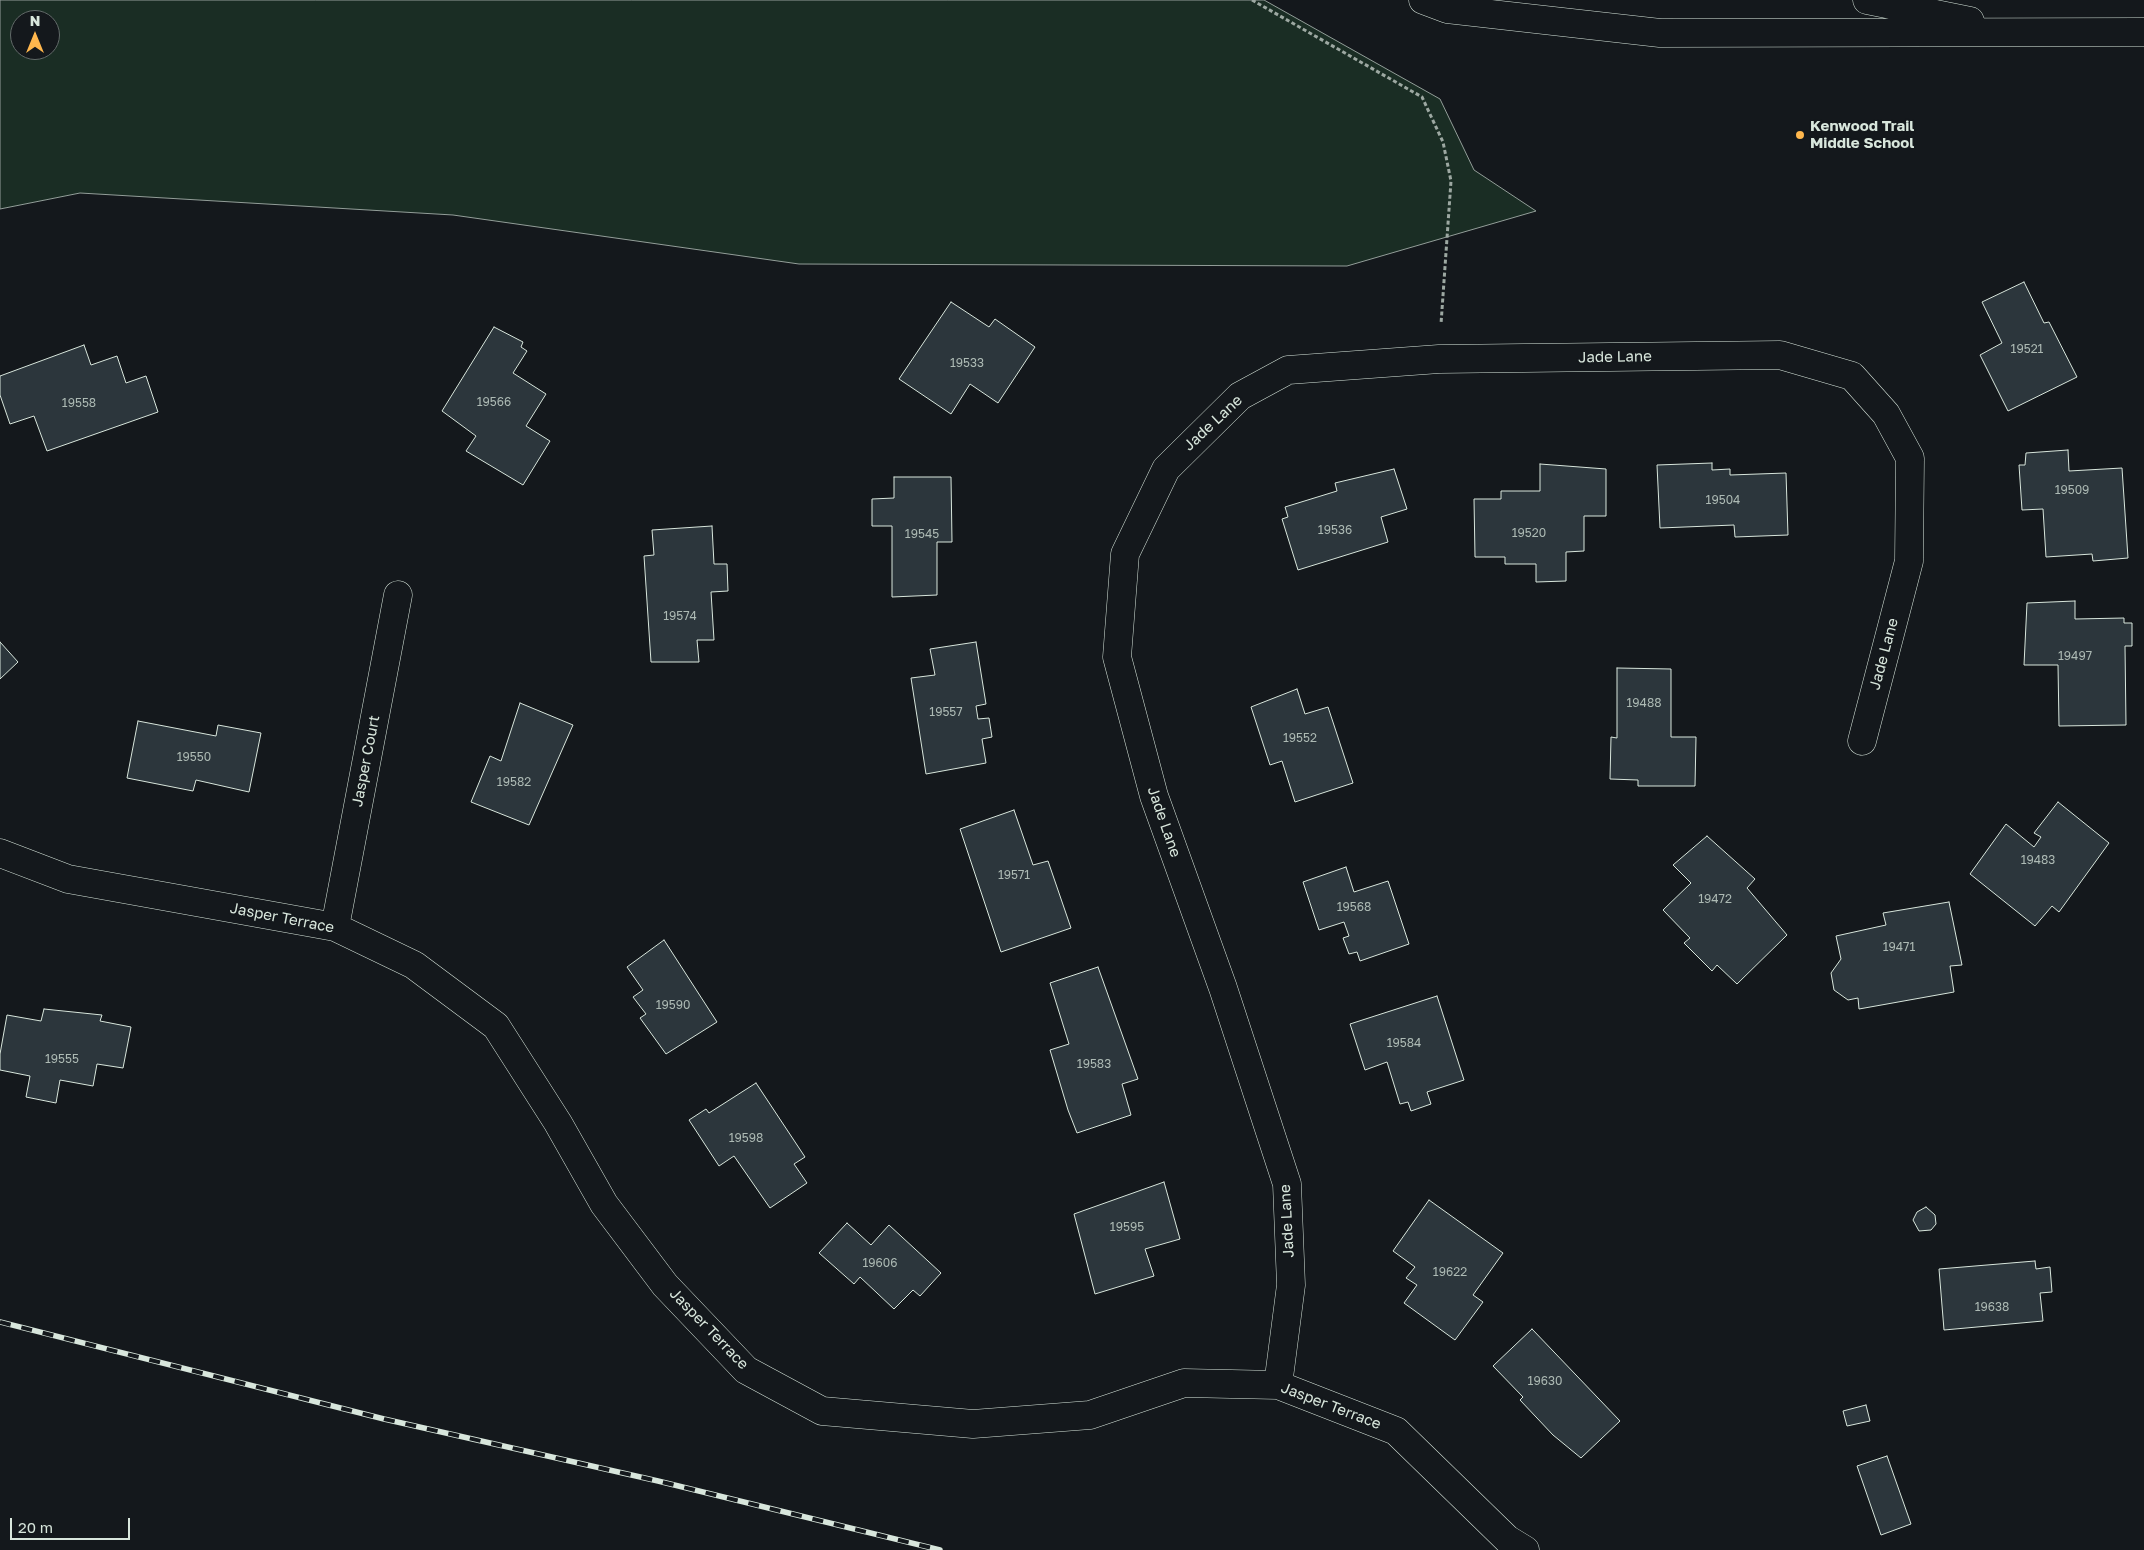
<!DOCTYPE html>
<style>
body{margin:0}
#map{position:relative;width:2144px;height:1550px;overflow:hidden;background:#14181c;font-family:"Golos Text",sans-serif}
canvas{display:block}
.north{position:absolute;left:10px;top:10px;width:50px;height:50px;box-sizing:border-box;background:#14181c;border:1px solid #626a69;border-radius:50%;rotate:0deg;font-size:14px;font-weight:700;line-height:20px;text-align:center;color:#d8e6dc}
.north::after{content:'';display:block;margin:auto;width:18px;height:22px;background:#ffb74d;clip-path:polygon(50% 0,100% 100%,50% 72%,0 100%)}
.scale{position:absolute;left:10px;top:1518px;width:120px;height:22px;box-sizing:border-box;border:2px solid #d8e6dc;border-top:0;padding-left:6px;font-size:15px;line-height:18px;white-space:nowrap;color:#d8e6dc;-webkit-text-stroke:4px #14181c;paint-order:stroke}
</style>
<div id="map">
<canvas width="2144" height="1550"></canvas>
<div class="north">N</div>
<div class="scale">20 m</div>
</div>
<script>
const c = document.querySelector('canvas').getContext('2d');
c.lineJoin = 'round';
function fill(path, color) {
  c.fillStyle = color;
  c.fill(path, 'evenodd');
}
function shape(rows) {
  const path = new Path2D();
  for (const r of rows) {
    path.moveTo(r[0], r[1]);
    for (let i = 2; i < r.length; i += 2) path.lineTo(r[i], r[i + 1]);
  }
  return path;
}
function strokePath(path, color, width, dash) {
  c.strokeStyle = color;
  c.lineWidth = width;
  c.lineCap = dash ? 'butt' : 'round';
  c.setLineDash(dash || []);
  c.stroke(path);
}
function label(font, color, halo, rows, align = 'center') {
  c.font = font + ' "Golos Text",sans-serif';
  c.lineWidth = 4;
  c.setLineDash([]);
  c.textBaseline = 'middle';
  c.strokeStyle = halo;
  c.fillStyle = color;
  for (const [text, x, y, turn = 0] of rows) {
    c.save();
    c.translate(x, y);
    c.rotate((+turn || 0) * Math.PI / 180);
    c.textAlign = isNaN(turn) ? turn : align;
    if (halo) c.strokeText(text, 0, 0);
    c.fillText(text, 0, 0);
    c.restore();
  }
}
const green = shape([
 [0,0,1264,0,1440,99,1474,170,1536,211,1347,266,799,264,453,215,80,193,0,209,0,0],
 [20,20,50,20,50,50,20,50,20,20]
]);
fill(green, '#1a2d24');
strokePath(green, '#939e99', 1);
const building = shape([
 [2024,282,2044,323,2049,322,2077,377,2008,411,1980,355,2002,343,1982,302,2024,282],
 [951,302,989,327,995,319,1035,347,998,403,970,384,951,414,899,379,951,302],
 [494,327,523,342,521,347,527,351,513,373,546,394,526,426,550,441,523,485,466,451,476,436,442,411,494,327],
 [84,345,91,365,117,356,126,383,146,376,158,412,47,451,34,416,10,424,0,395,0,376,84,345],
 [2068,450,2069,471,2122,468,2128,558,2093,561,2092,554,2046,557,2043,509,2022,510,2019,465,2025,465,2026,453,2068,450],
 [1712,463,1712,470,1730,469,1730,475,1786,473,1788,535,1735,537,1734,525,1660,528,1657,465,1712,463],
 [1540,464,1606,469,1606,516,1584,516,1584,551,1566,552,1566,581,1536,582,1536,564,1505,564,1505,557,1475,557,1474,499,1501,499,1501,491,1540,491,1540,464],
 [1394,469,1407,509,1381,517,1388,542,1298,570,1282,519,1288,517,1285,507,1337,491,1335,483,1394,469],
 [894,477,951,477,952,542,937,542,937,595,892,597,892,526,872,526,872,499,894,498,894,477],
 [712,526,714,564,727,564,728,591,711,592,714,640,697,640,699,662,651,662,644,556,654,555,652,530,712,526],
 [2075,601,2075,619,2124,618,2124,623,2132,623,2132,646,2125,646,2126,725,2059,726,2058,665,2024,665,2027,603,2075,601],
 [0,642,18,662,0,679,0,642],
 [976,642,986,704,976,706,978,719,989,718,992,737,982,739,986,763,926,774,911,678,935,675,930,649,976,642],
 [1617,668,1671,669,1671,737,1696,737,1695,786,1638,786,1638,780,1610,779,1611,737,1617,738,1617,668],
 [1297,689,1305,714,1328,707,1353,783,1295,802,1282,761,1270,765,1251,707,1297,689],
 [520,703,573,725,529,825,471,802,490,756,501,761,520,703],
 [138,721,216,736,218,725,261,733,249,792,196,780,193,791,127,778,138,721],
 [2058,802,2109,843,2059,912,2052,906,2035,926,1970,874,2006,824,2034,847,2041,837,2034,833,2058,802],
 [1014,810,1033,865,1048,861,1071,928,1001,952,960,829,1014,810],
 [1707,836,1755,879,1747,888,1787,935,1737,984,1717,965,1712,971,1684,943,1690,938,1663,910,1691,883,1673,865,1707,836],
 [1346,867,1354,892,1388,881,1409,944,1360,961,1357,952,1349,954,1343,938,1349,936,1344,922,1319,930,1303,882,1346,867],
 [1949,902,1962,965,1950,966,1954,992,1859,1009,1858,998,1848,1000,1834,990,1831,973,1841,959,1836,936,1886,925,1883,913,1949,902],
 [664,940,717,1022,666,1054,640,1018,646,1014,633,997,643,990,627,967,664,940],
 [1098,967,1138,1079,1122,1084,1131,1115,1077,1133,1068,1110,1050,1050,1069,1044,1050,983,1098,967],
 [1437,996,1464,1080,1427,1092,1431,1104,1411,1111,1408,1102,1400,1104,1387,1062,1365,1070,1350,1024,1437,996],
 [44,1009,102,1015,100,1021,131,1027,123,1068,97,1064,93,1086,60,1080,56,1103,26,1097,30,1076,0,1070,0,1054,7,1015,41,1021,44,1009],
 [756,1083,805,1157,794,1164,807,1183,770,1208,734,1156,719,1166,689,1120,706,1109,709,1113,756,1083],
 [1164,1182,1180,1239,1145,1249,1154,1276,1095,1294,1074,1214,1164,1182],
 [1429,1200,1503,1253,1473,1295,1483,1302,1455,1340,1404,1303,1417,1285,1406,1278,1415,1267,1393,1251,1429,1200],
 [1926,1207,1935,1215,1936,1224,1931,1230,1919,1231,1913,1220,1917,1212,1926,1207],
 [847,1223,871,1245,889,1225,941,1273,920,1296,913,1290,894,1309,860,1277,854,1284,819,1253,847,1223],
 [2035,1261,2036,1269,2050,1267,2052,1292,2040,1293,2043,1321,1944,1330,1939,1269,2035,1261],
 [1532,1329,1620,1421,1581,1458,1553,1435,1520,1400,1523,1397,1493,1366,1532,1329],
 [1866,1405,1870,1421,1847,1426,1843,1411,1866,1405],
 [1887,1456,1911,1524,1881,1535,1857,1466,1887,1456]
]);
fill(building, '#2c363c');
strokePath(building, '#d8e6dc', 1);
const minor = shape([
 [1423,0,1447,9,1660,33,2144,32],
 [1867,0,1970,21],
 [0,853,68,879,335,927,414,965,496,1026,558,1123,604,1204,665,1285,746,1370,822,1411,973,1424,1090,1415,1184,1383,1278,1385,1396,1431,1507,1539,1525,1550],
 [335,927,398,595],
 [1278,1385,1291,1285,1287,1184,1223,988,1154,796,1117,657,1125,554,1166,469,1240,396,1288,370,1439,359,1780,355,1852,376,1886,414,1910,458,1909,561,1862,741]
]);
strokePath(minor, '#d8e6dc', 29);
strokePath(shape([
 [1252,0,1422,97,1443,142,1451,181,1441,324]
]), '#9da8a2', 3, [4, 2.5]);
strokePath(minor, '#14181c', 28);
const rail = shape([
 [0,1322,384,1419,658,1481,940,1550]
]);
strokePath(rail, '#d8e6dc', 5.5);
strokePath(rail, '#14181c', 4, [11]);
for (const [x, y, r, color] of [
 [1800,135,5,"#ffb74d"]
]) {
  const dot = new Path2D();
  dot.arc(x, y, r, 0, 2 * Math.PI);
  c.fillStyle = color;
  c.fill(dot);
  strokePath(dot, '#14181c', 2);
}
label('12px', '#adbab4', null, [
 ["19521",2027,349],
 ["19533",967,363],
 ["19566",494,402],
 ["19558",79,403],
 ["19509",2072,490],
 ["19504",1723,500],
 ["19536",1335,530],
 ["19520",1529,533],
 ["19545",922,534],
 ["19574",680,616],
 ["19497",2075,656],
 ["19488",1644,703],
 ["19557",946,712],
 ["19552",1300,738],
 ["19550",194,757],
 ["19582",514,782],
 ["19483",2038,860],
 ["19571",1014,875],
 ["19472",1715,899],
 ["19568",1354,907],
 ["19471",1899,947],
 ["19590",673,1005],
 ["19584",1404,1043],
 ["19555",62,1059],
 ["19583",1094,1064],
 ["19598",746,1138],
 ["19595",1127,1227],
 ["19606",880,1263],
 ["19622",1450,1272],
 ["19638",1992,1307],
 ["19630",1545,1381]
]);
label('bold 15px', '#d8e6dc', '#14181c', [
 ["Kenwood Trail",1810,126],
 ["Middle School",1810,143]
], 'left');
label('15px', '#d8e6dc', '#14181c', [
 ["Jade Lane",1615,357,-1],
 ["Jade Lane",1213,423,-43],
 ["Jade Lane",1884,654,-75],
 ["Jasper Court",366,761,-79],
 ["Jade Lane",1164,822,71],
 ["Jasper Terrace",282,918,11],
 ["Jade Lane",1287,1221,-93],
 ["Jasper Terrace",709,1329,46],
 ["Jasper Terrace",1331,1406,21]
]);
</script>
